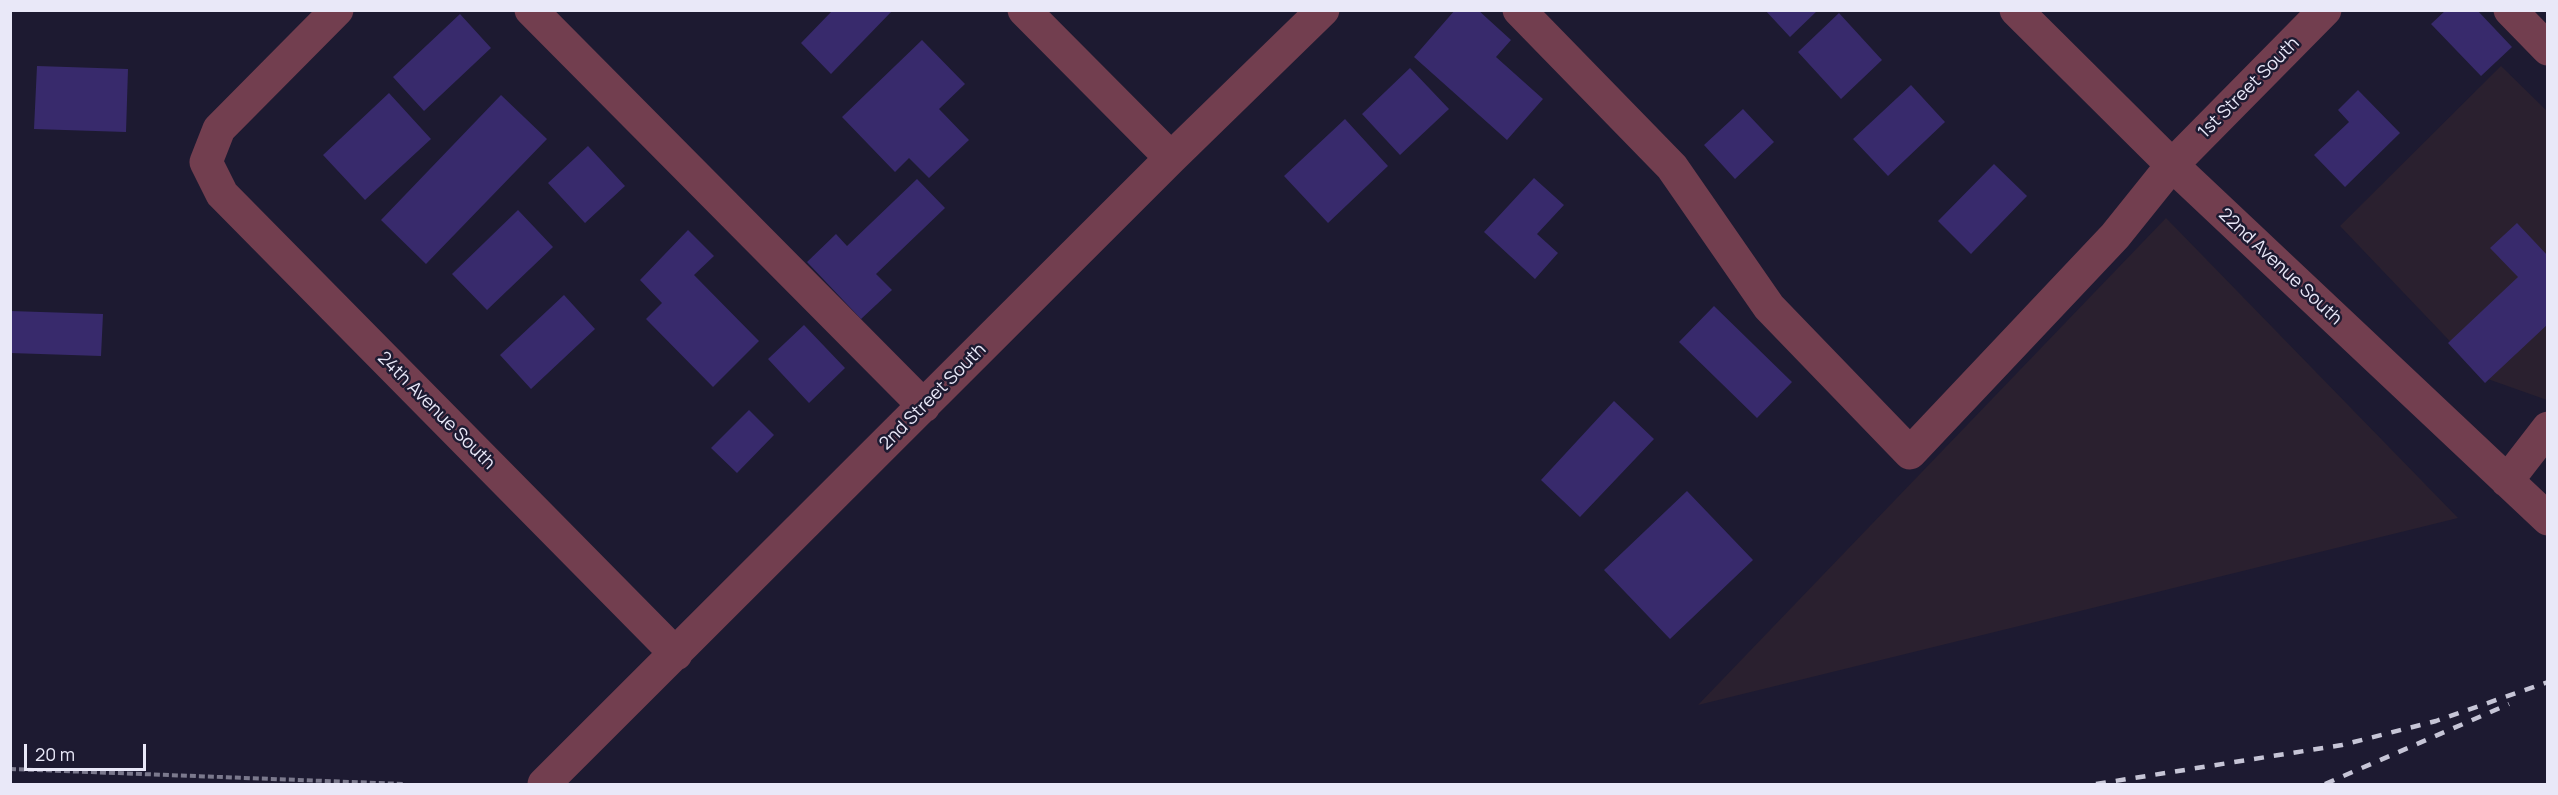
<!DOCTYPE html>
<style>
body{margin:0}
#map{position:relative;width:2558px;height:795px;overflow:hidden;background:#1d1a31;font-family:Manrope,sans-serif}
canvas{display:block}
.frame{position:absolute;inset:0;border:12px solid #e9e8f8;pointer-events:none}
.scale{position:absolute;left:24px;top:744px;width:122px;height:27px;box-sizing:border-box;border:3px solid #e9e8f8;border-top:0;padding-left:8px;font-size:18px;line-height:21px;white-space:nowrap;color:#e9e8f8;-webkit-text-stroke:4px #1d1a31;paint-order:stroke}
</style>
<div id="map">
<canvas width="2558" height="795"></canvas>
<div class="frame"></div>
<div class="scale">20 m</div>
</div>
<script>
const c = document.querySelector('canvas').getContext('2d');
c.lineJoin = 'round';
function fill(path, color) {
  c.fillStyle = color;
  c.fill(path, 'evenodd');
}
function shape(rows) {
  const path = new Path2D();
  for (const r of rows) {
    path.moveTo(r[0], r[1]);
    for (let i = 2; i < r.length; i += 2) path.lineTo(r[i], r[i + 1]);
  }
  return path;
}
function strokePath(path, color, width, dash) {
  c.strokeStyle = color;
  c.lineWidth = width;
  c.lineCap = dash ? 'butt' : 'round';
  c.setLineDash(dash || []);
  c.stroke(path);
}
function label(font, color, halo, rows, align = 'center') {
  c.font = font + ' Manrope,sans-serif';
  c.lineWidth = 5;
  c.setLineDash([]);
  c.textBaseline = 'middle';
  c.strokeStyle = halo;
  c.fillStyle = color;
  for (const [text, x, y, turn = 0] of rows) {
    c.save();
    c.translate(x, y);
    c.rotate((+turn || 0) * Math.PI / 180);
    c.textAlign = isNaN(turn) ? turn : align;
    if (halo) c.strokeText(text, 0, 0);
    c.fillText(text, 0, 0);
    c.restore();
  }
}
fill(shape([
 [2501,66,2547,111,2547,400,2485,378,2340,226],
 [2166,218,2458,518,1698,705]
]), '#2a202f');
fill(shape([
 [833,10,893,10,831,74,801,43],
 [1455,10,1478,10,1511,40,1496,57,1543,99,1507,140,1414,57],
 [1765,10,1818,10,1790,37],
 [2446,10,2477,10,2512,47,2481,76,2431,24],
 [1839,13,1882,60,1841,99,1798,52],
 [460,14,491,48,424,111,393,77],
 [922,40,965,84,939,109,969,140,929,178,909,158,895,172,842,117],
 [37,66,128,69,126,132,34,129],
 [1410,68,1449,109,1400,155,1362,114],
 [1911,85,1945,122,1888,176,1853,139],
 [2358,90,2400,133,2345,187,2314,155,2349,122,2338,110],
 [389,93,431,139,365,200,323,155],
 [501,95,547,139,426,264,381,220],
 [1743,109,1774,142,1735,179,1704,145],
 [1345,119,1388,166,1328,223,1284,176],
 [588,146,625,186,585,223,548,183],
 [1994,164,2027,196,1971,254,1938,221],
 [1534,178,1564,205,1537,234,1558,253,1535,279,1484,232],
 [917,179,945,208,876,274,892,290,861,319,807,262,836,234,847,246],
 [518,210,553,247,487,310,452,274],
 [2517,223,2548,256,2548,324,2485,383,2448,343,2518,277,2490,248],
 [688,230,714,256,694,275,759,341,713,387,646,319,662,303,640,280],
 [564,295,595,329,531,389,500,355],
 [1714,306,1792,382,1757,418,1679,342],
 [10,311,103,314,101,356,10,353],
 [804,325,845,368,809,403,768,359],
 [1614,401,1654,439,1580,517,1541,480],
 [749,410,774,435,737,473,711,448],
 [1687,491,1753,560,1670,639,1604,570]
]), '#382a6c');
strokePath(shape([
 [10,769,404,784]
]), '#7b798d', 4, [6, 3]);
strokePath(shape([
 [337,10,219,129,206,162,222,194,676,654],
 [531,10,924,406],
 [1024,10,1171,158],
 [1519,10,1672,167,1769,307,1910,453,2115,236,2172,165,2325,10],
 [2016,10,2172,165,2548,519],
 [2510,10,2548,49],
 [2507,481,2548,428],
 [544,784,1171,158,1323,10]
]), '#723e4f', 33);
strokePath(shape([
 [2096,784,2342,745,2436,721,2548,682],
 [2325,784,2509,704]
]), '#c6c5d6', 4.5, [10, 10]);
label('18px', '#e9e8f8', '#1d1a31', [
 ["1st Street South",2249,88,-45],
 ["22nd Avenue South",2280,267,43],
 ["2nd Street South",933,397,-45],
 ["24th Avenue South",436,411,45]
]);
</script>
